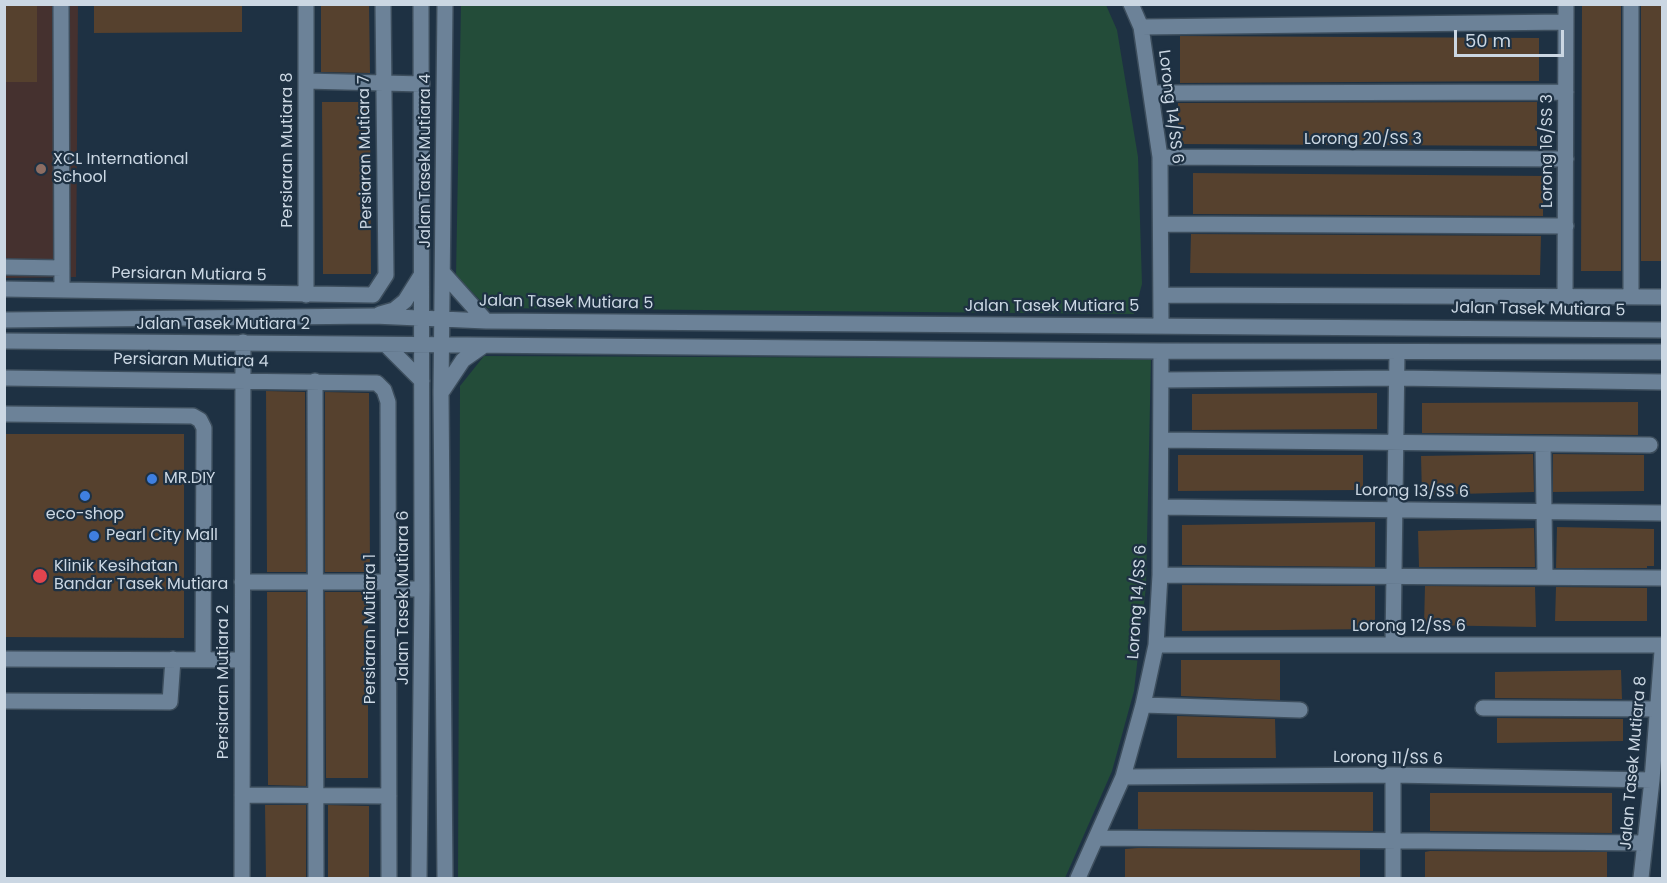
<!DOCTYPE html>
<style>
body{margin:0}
#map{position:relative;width:1667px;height:883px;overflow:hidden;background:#1e3143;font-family:Poppins,sans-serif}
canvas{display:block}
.frame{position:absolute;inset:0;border:6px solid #cbd7e3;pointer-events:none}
.scale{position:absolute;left:1454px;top:30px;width:110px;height:27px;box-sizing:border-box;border:3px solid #cbd7e3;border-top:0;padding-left:8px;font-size:18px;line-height:21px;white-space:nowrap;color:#cbd7e3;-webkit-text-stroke:4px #1e3143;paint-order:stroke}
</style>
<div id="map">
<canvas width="1667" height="883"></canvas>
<div class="frame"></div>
<div class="scale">50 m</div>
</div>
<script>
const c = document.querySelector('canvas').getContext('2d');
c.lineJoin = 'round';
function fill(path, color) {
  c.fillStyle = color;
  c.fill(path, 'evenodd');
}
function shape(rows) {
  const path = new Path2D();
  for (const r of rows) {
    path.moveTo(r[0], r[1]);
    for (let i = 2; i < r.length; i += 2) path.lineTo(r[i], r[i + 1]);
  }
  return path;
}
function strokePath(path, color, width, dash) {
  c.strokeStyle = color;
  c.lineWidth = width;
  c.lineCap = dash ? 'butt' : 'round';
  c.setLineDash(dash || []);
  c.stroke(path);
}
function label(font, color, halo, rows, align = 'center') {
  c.font = font + ' Poppins,sans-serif';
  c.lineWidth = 4.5;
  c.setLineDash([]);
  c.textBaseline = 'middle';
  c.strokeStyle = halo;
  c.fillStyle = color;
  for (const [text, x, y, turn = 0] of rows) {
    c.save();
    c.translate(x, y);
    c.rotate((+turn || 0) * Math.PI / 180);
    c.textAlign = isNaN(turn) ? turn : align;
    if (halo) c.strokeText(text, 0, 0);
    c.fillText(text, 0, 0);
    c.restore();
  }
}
fill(shape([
 [4,5,78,5,76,277,5,278]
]), '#45312f');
fill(shape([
 [1106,5,1117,30,1138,157,1142,284,1134,314,488,308,456,276,461,5],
 [484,356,1151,359,1146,586,1134,691,1112,771,1065,878,458,878,460,386]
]), '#234c39');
fill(shape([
 [4,4,37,4,37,82,4,82],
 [94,4,242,4,242,32,94,33],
 [321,4,369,4,370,73,321,72],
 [1582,4,1621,4,1621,271,1581,271],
 [1641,4,1662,4,1662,261,1641,261],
 [1180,36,1539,38,1539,81,1180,83],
 [322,102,370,102,371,274,323,274],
 [1537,102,1537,146,1178,144,1178,103],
 [1193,173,1543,176,1543,216,1193,214],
 [1191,234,1541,236,1540,275,1190,273],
 [266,391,305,392,306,572,267,572],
 [325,392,369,393,370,572,325,572],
 [1377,393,1377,429,1192,430,1192,394],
 [1638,402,1638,435,1422,433,1422,403],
 [4,434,184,434,184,638,4,637],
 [1533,454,1534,492,1422,495,1421,456],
 [1553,454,1644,455,1644,491,1553,492],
 [1178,455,1363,455,1363,490,1178,491],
 [1375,522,1375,567,1182,565,1182,525],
 [1557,527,1654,529,1654,566,1647,566,1647,568,1556,568],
 [1534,528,1535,567,1419,567,1418,531],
 [1182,585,1375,586,1375,629,1182,631],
 [1425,586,1535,587,1536,627,1424,625],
 [1556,587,1647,588,1647,621,1555,621],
 [267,592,306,592,306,786,268,785],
 [325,592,368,592,368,778,326,778],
 [1181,660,1280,660,1280,700,1181,696],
 [1621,670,1622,699,1495,698,1495,672],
 [1177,716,1275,719,1276,758,1177,758],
 [1497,718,1623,719,1623,741,1497,743],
 [1138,792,1373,792,1373,831,1138,829],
 [1430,793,1612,793,1612,833,1430,831],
 [265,805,306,805,306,879,266,879],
 [328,805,369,806,369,879,328,879],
 [1138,848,1360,850,1360,879,1125,879,1125,849],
 [1430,851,1607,852,1607,879,1425,879,1425,852]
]), '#56412e');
const minor = shape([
 [61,4,62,290],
 [306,4,306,295],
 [1131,4,1141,27,1160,157,1161,324],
 [1631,4,1631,296],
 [1141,27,1566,22],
 [306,81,422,84],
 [1152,93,1566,92],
 [1160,157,1566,159],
 [1161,224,1566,226],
 [4,267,62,268],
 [444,274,486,321],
 [4,289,373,295,386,275,383,4],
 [1161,295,1662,297],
 [1565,297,1566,4],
 [380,314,394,310,405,301,420,277],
 [4,320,374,316,486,321,1662,330],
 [4,341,1161,351,1662,352],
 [386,345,422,381],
 [4,378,377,383,384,390,388,402,389,878],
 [1162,380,1397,378,1662,382],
 [315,381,316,878],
 [443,390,463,360,483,346],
 [4,414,193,416,200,420,204,428,203,659],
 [1162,440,1650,445],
 [1543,444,1545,576],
 [1161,507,1662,513],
 [1160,575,1662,578],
 [242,582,389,582],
 [389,589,422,589],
 [1156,645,1662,645],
 [1393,645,1397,352],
 [4,659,242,660],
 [4,701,170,702,173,659],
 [1143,705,1300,710],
 [1483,708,1658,709],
 [1123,777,1393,775,1652,780],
 [242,795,389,796],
 [1097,838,1645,843],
 [242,878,243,342],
 [419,878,422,589,421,4],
 [445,878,441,392,445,4],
 [1078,878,1123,777,1143,705,1156,645,1160,575,1161,351],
 [1393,878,1393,775],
 [1641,878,1652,780,1662,651]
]);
strokePath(minor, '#3d4e5d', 18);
strokePath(minor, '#6c8298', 15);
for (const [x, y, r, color] of [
 [41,169,6,"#8d6e63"],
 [152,479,6,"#3f7fe0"],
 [85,496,6,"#3f7fe0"],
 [94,536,6,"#3f7fe0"],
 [40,576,8,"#e0444e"]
]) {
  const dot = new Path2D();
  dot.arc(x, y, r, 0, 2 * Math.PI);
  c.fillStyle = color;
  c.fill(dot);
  strokePath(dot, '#1e3143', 2);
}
label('16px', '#cbd7e3', '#1e3143', [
 ["Lorong 14/SS 6",1170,107,83],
 ["Lorong 20/SS 3",1363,140],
 ["Persiaran Mutiara 8",288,150,-90],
 ["Lorong 16/SS 3",1548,151,-90],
 ["Persiaran Mutiara 7",366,152,-91],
 ["Jalan Tasek Mutiara 4",426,161,-90],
 ["Persiaran Mutiara 5",189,275,1],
 ["Jalan Tasek Mutiara 5",566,303,1],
 ["Jalan Tasek Mutiara 5",1052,307],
 ["Jalan Tasek Mutiara 5",1538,310,1],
 ["Jalan Tasek Mutiara 2",223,325],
 ["Persiaran Mutiara 4",191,361,1],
 ["Lorong 13/SS 6",1412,492,1],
 ["Jalan Tasek Mutiara 6",404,598,-90],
 ["Lorong 14/SS 6",1138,602,-86],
 ["Lorong 12/SS 6",1409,627],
 ["Persiaran Mutiara 1",371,629,-90],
 ["Persiaran Mutiara 2",224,682,-90],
 ["Lorong 11/SS 6",1388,759,1],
 ["Jalan Tasek Mutiara 8",1634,763,-85]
]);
label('16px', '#cbd7e3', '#1e3143', [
 ["XCL International",53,160],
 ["School",53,178],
 ["MR.DIY",164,479],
 ["eco-shop",85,515,"center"],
 ["Pearl City Mall",106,536],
 ["Klinik Kesihatan",54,567],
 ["Bandar Tasek Mutiara",54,585]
], 'left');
</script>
